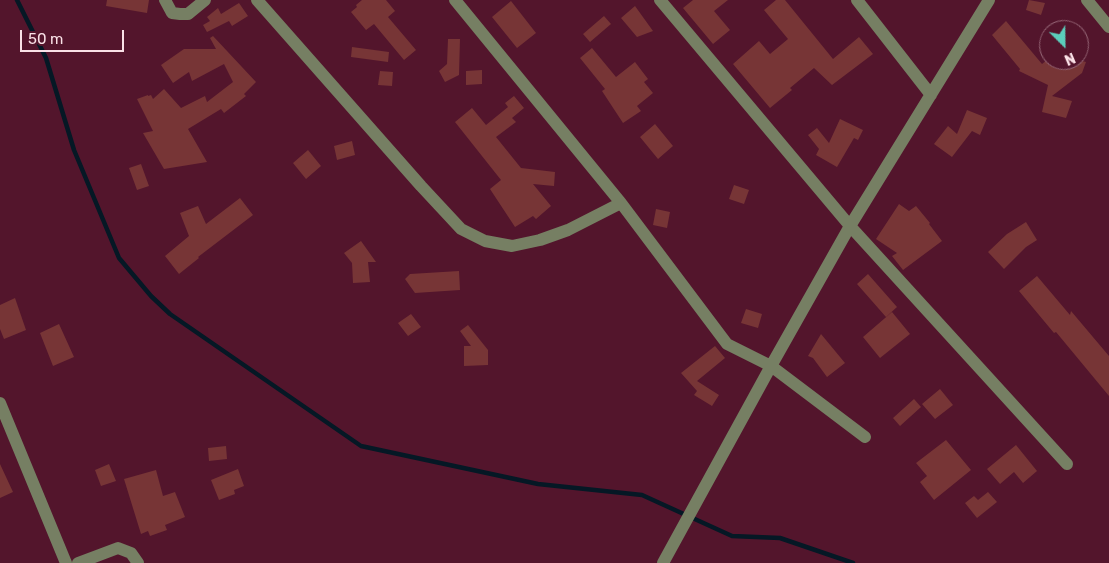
<!DOCTYPE html>
<style>
body{margin:0}
#map{position:relative;width:1109px;height:563px;overflow:hidden;background:#53152c;font-family:Rubik,sans-serif}
canvas{display:block}
.north{position:absolute;left:1039px;top:20px;width:50px;height:50px;box-sizing:border-box;background:#53152c;border:1px solid #966777;border-radius:50%;rotate:157deg;font-size:14px;font-weight:700;line-height:20px;text-align:center;color:#fae1e7}
.north::after{content:'';display:block;margin:auto;width:18px;height:22px;background:#5bcebc;clip-path:polygon(50% 0,100% 100%,50% 72%,0 100%)}
.scale{position:absolute;left:20px;top:30px;width:104px;height:22px;box-sizing:border-box;border:2px solid #fae1e7;border-top:0;padding-left:6px;font-size:15px;line-height:18px;white-space:nowrap;color:#fae1e7;-webkit-text-stroke:4px #53152c;paint-order:stroke}
</style>
<div id="map">
<canvas width="1109" height="563"></canvas>
<div class="north">N</div>
<div class="scale">50 m</div>
</div>
<script>
const c = document.querySelector('canvas').getContext('2d');
c.lineJoin = 'round';
function shape(rows) {
  const path = new Path2D();
  for (const r of rows) {
    path.moveTo(r[0], r[1]);
    for (let i = 2; i < r.length; i += 2) path.lineTo(r[i], r[i + 1]);
  }
  return path;
}
function strokePath(path, color, width, dash) {
  c.strokeStyle = color;
  c.lineWidth = width;
  c.lineCap = dash ? 'butt' : 'round';
  c.setLineDash(dash || []);
  c.stroke(path);
}
function fill(path, color) {
  c.fillStyle = color;
  c.fill(path, 'evenodd');
}
strokePath(shape([
 [17,0,46,58,74,150,119,258,151,296,170,314,361,446,538,484,642,495,732,536,780,538,853,563]
]), '#051825', 4.5);
fill(shape([
 [107,0,149,0,147,13,106,6],
 [362,0,386,0,395,11,388,17,416,50,404,60,374,24,366,30,351,12,357,7,356,5],
 [693,0,728,0,714,11,730,30,713,44,683,8],
 [776,0,785,0,833,59,859,37,873,54,832,85,814,68,790,88,792,90,770,108,733,64,759,41,770,54,788,39,764,10],
 [1029,0,1045,3,1041,15,1026,10],
 [511,1,536,33,517,48,492,17],
 [239,3,248,16,232,26,229,21,207,32,203,25,210,21,207,17,218,8,221,14],
 [635,6,653,31,637,37,621,18],
 [604,16,611,24,590,42,583,34],
 [1006,21,1042,64,1047,60,1079,60,1086,62,1082,73,1052,96,1072,101,1066,118,1042,112,1048,85,1019,71,1020,69,992,35],
 [213,36,256,82,244,94,246,96,224,113,221,109,188,129,207,162,164,169,143,133,153,131,137,99,148,95,148,96,151,95,153,99,164,89,181,108,205,96,207,102,233,82,224,64,192,81,189,72,173,83,161,65,184,49,216,49,210,38],
 [448,39,460,39,459,75,445,82,439,71,447,64],
 [352,47,389,52,388,62,351,57],
 [592,48,616,77,635,62,648,79,644,82,653,93,637,106,641,111,623,123,602,91,605,89,580,58],
 [482,70,482,84,466,85,466,71],
 [380,71,393,72,392,86,378,85],
 [514,96,524,108,512,118,516,122,496,137,521,168,555,172,554,186,533,184,551,206,536,219,533,216,515,227,490,189,501,180,455,122,472,108,486,125,508,107,505,103],
 [967,110,987,118,980,135,972,131,952,157,934,144,948,126,957,134],
 [840,119,863,130,858,140,854,138,837,167,816,155,819,149,808,135,817,128,829,143],
 [655,124,673,146,658,159,640,137],
 [352,141,355,155,337,160,334,146],
 [308,150,321,166,306,179,293,163],
 [141,164,149,186,137,190,129,168],
 [734,185,749,190,744,204,729,199],
 [240,198,253,215,198,257,199,258,179,274,165,256,189,236,180,213,198,206,206,224],
 [899,204,909,211,916,206,930,223,929,224,942,241,903,270,892,256,897,253,876,239],
 [656,209,670,212,667,228,653,225],
 [1026,222,1037,240,1026,247,1004,269,988,252,1007,234],
 [361,241,376,262,368,262,370,282,353,283,352,263,344,253],
 [459,271,460,290,415,293,405,279,410,274],
 [868,274,897,307,886,317,857,284],
 [1037,276,1070,315,1071,311,1109,356,1109,396,1056,332,1054,333,1019,291],
 [15,298,26,330,4,339,0,329,0,305],
 [746,309,762,314,758,328,741,323],
 [892,312,910,334,880,358,863,337],
 [411,314,421,327,408,336,398,323],
 [59,324,74,357,53,366,40,333],
 [468,325,488,350,488,365,464,366,464,346,471,346,460,331],
 [821,334,845,363,827,377,813,358,808,356],
 [715,346,725,358,697,381,719,395,712,406,694,395,697,391,681,373],
 [940,389,953,405,935,419,922,404],
 [914,399,921,407,900,426,893,418],
 [946,440,971,470,934,500,920,482,927,476,916,463],
 [1016,445,1037,471,1023,483,1014,472,1000,484,987,469],
 [226,446,227,459,209,461,208,448],
 [0,464,13,492,0,498],
 [109,464,116,481,101,486,95,470],
 [238,469,244,486,234,490,235,494,219,500,211,480],
 [156,470,163,496,175,492,185,517,165,525,167,530,150,536,148,531,141,534,124,479],
 [988,492,997,502,977,518,965,503,974,496,978,500]
]), '#773536');
strokePath(shape([
 [165,0,172,13,180,14,188,14,205,0],
 [257,0,421,186,461,229,485,241,512,246,540,240,568,230,621,203],
 [455,0,621,203,727,344,771,366,865,437],
 [660,0,850,226,1067,464],
 [857,0,931,95],
 [1087,0,1109,27],
 [0,403,66,563],
 [78,563,118,548,131,553,138,563],
 [663,563,771,366,850,226,989,0]
]), '#767f63', 12);
</script>
